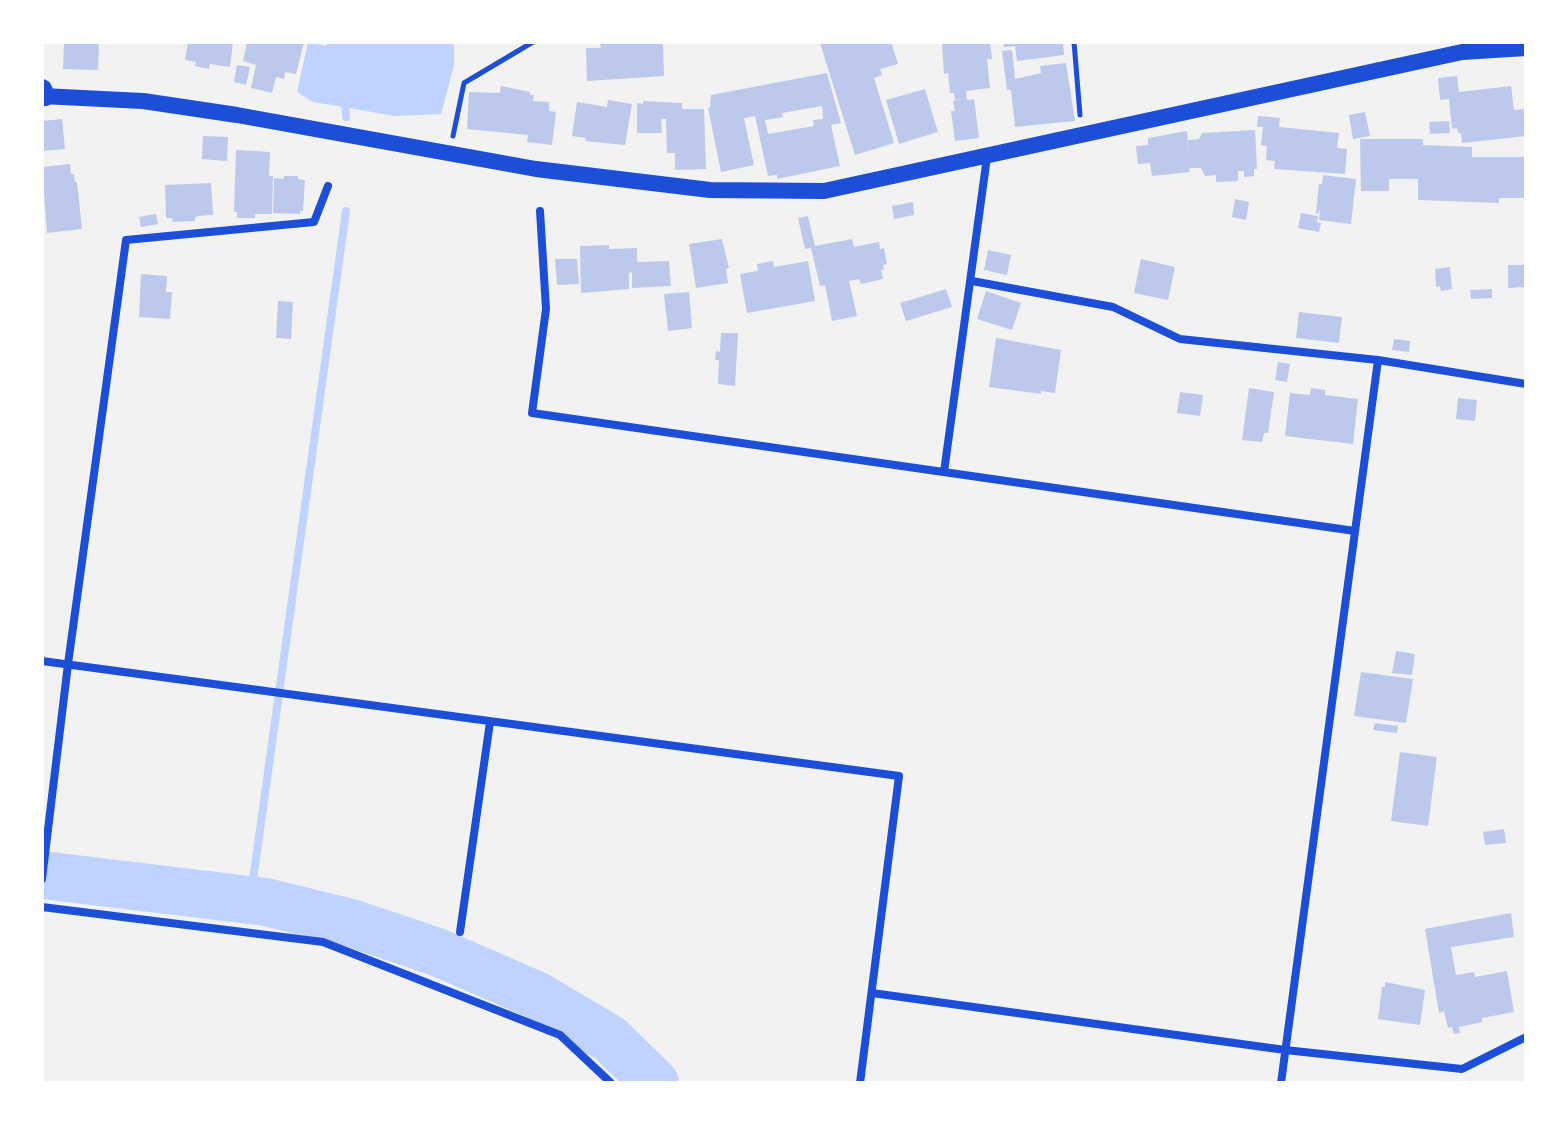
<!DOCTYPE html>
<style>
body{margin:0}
#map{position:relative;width:1568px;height:1125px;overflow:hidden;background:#f2f2f2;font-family:Overpass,sans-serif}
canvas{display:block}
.frame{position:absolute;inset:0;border:44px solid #fff;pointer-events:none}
</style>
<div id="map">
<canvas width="1568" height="1125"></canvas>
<div class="frame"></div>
</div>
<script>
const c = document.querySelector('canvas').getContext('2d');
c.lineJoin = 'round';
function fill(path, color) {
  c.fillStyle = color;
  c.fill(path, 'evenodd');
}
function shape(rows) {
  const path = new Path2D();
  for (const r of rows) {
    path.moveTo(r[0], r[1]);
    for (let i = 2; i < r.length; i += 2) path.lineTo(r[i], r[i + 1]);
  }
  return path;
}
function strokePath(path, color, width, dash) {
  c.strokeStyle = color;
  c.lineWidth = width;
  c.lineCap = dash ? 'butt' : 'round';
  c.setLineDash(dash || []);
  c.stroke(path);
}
fill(shape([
 [308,42,326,46,328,42,452,42,454,46,454,65,441,114,395,116,313,102,297,92]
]), '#bfd3fe');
strokePath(shape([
 [345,100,346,117],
 [266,902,253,880,346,211]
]), '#bfd3fe', 8);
strokePath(shape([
 [42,875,266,902,351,923,437,952,536,995,610,1039,655,1083]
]), '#bfd3fe', 48);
fill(shape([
 [69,42,99,44,98,70,63,69,64,44],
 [188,42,233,42,230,67,210,64,209,69,195,66,196,62,185,60],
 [247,42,304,42,296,74,285,72,284,79,276,77,272,93,251,88,256,65,243,61],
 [612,42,663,44,664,76,587,81,586,48,601,48,600,44],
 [891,42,898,64,880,69,882,75,874,78,894,143,855,155,820,43],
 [942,42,990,42,992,59,987,59,990,88,966,91,967,100,974,99,979,138,955,141,951,111,955,111,953,101,963,99,955,100,954,93,950,93,948,73,944,74],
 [1003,42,1063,42,1064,55,1017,61,1015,46,1004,47],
 [1012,50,1015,79,1041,73,1040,66,1066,63,1075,121,1015,127,1011,90,1007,90,1002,51],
 [237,65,250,67,246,85,234,82],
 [827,73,841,123,831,125,840,166,777,179,777,175,768,176,755,116,744,118,754,165,721,172,708,108,710,107,711,95],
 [822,106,823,119,813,120,814,126,768,134,765,120,783,117,782,113],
 [1457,76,1459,92,1511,86,1514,110,1525,109,1526,136,1462,143,1461,133,1458,133,1457,128,1452,129,1449,99,1440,100,1438,78],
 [501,86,530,92,530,95,534,95,533,101,549,102,549,111,556,112,552,145,527,142,528,135,467,129,469,92,500,93],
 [925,89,938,132,899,144,886,100],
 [608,100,632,104,625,145,585,141,586,138,572,136,577,102,607,107],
 [643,101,682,103,682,109,704,109,706,169,675,170,675,153,667,153,666,119,661,119,662,133,637,133,637,103,643,104],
 [1365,112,1370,136,1353,139,1349,115],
 [1258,116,1280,118,1279,127,1339,133,1337,148,1347,149,1345,174,1274,169,1275,161,1266,160,1267,146,1261,145,1263,127,1257,127],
 [62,119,65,149,42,151,42,121],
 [1449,121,1450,133,1430,134,1429,122],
 [1255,130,1257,169,1254,169,1254,176,1244,177,1244,171,1238,171,1238,181,1216,182,1216,175,1205,176,1201,168,1189,168,1190,172,1152,176,1150,163,1138,164,1136,146,1148,145,1148,138,1187,131,1189,159,1188,140,1199,139,1202,133],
 [203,136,228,137,227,161,202,159],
 [1360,139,1423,139,1423,145,1472,147,1472,157,1525,157,1526,198,1499,198,1499,203,1418,200,1418,179,1389,179,1389,191,1361,191],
 [236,150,270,152,269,176,273,176,272,214,255,214,255,218,237,218,237,212,234,212],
 [70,164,71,174,74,174,75,182,77,182,82,229,47,233,42,167],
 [1323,175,1356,179,1351,224,1319,220,1320,209,1318,214,1316,213,1319,184,1322,184],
 [284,176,298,176,298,179,305,180,303,211,300,211,300,214,273,213,274,178,284,179],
 [211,183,213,215,198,216,195,218,195,221,173,222,172,218,166,218,165,185],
 [1235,199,1249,202,1246,220,1232,217],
 [913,202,914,215,894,219,892,206],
 [1301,213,1318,216,1317,222,1321,223,1319,232,1298,228],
 [156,214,158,224,141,227,139,217],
 [808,216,815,246,852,239,854,247,879,242,880,249,884,248,887,264,883,265,884,270,881,270,883,279,861,284,859,279,849,281,857,316,832,321,825,285,820,286,811,248,805,249,798,218],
 [722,239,729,268,726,269,728,283,696,288,689,244],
 [609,245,609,249,637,248,637,262,669,261,671,286,632,288,632,272,629,273,629,289,581,293,580,246],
 [988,250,1011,255,1007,275,984,270],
 [555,259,577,259,579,284,557,285],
 [1141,259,1175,267,1168,300,1134,293],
 [773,261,774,267,808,261,815,301,747,313,740,274,758,271,757,264],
 [1508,265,1526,265,1526,287,1508,288],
 [1450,267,1452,289,1441,291,1440,286,1436,287,1435,269],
 [141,274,167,276,166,292,172,292,170,319,139,317],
 [946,289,952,307,906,321,900,303],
 [1492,289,1492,298,1471,299,1470,290],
 [986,291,1021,303,1012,330,977,319],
 [689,292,692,328,668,331,664,294],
 [278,301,293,302,291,339,276,338],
 [1299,312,1342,317,1339,343,1296,338],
 [721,333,738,333,735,386,718,384,719,360,715,360,716,351,720,352],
 [996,338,1061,350,1055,393,1041,391,1041,394,989,387],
 [1394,339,1410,341,1409,352,1392,350],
 [1278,362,1290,364,1287,382,1275,380],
 [1249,388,1274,392,1268,433,1264,433,1262,442,1242,440],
 [1311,388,1325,390,1325,395,1358,399,1353,444,1285,436,1290,393,1310,395],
 [1180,392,1203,395,1200,416,1177,413],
 [1458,398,1477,400,1475,421,1456,419],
 [1396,651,1415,654,1412,675,1392,673],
 [1361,672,1413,679,1406,723,1354,716],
 [1375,723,1398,726,1397,733,1373,730],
 [1400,752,1437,757,1428,826,1391,821],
 [1504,829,1506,843,1485,845,1483,832],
 [1511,913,1514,937,1451,947,1456,975,1474,972,1475,977,1507,971,1514,1012,1482,1018,1482,1022,1459,1027,1460,1033,1454,1034,1452,1027,1448,1028,1444,1011,1439,1013,1425,929],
 [1385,982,1425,990,1420,1025,1378,1019,1382,987,1385,987]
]), '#bdc9ec');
strokePath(shape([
 [1074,42,1080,115],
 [453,136,464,83,533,42]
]), '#1d4ed8', 5);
strokePath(shape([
 [540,211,546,309,532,413,1355,531],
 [972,281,1113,307,1180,339,1378,360,1526,384],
 [944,472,987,157],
 [42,661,899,776,860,1083],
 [42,879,68,664,126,240,314,222,328,186],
 [42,907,323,942,560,1035,611,1083],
 [460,932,490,722],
 [872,993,1285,1050,1462,1069,1526,1037],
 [1281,1083,1378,360]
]), '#1d4ed8', 8);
strokePath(shape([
 [42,96,143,101,237,115,536,169,710,190,824,191,1462,52,1526,48]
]), '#1d4ed8', 16);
strokePath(shape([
 [42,89,45,96]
]), '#1d4ed8', 20);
</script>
